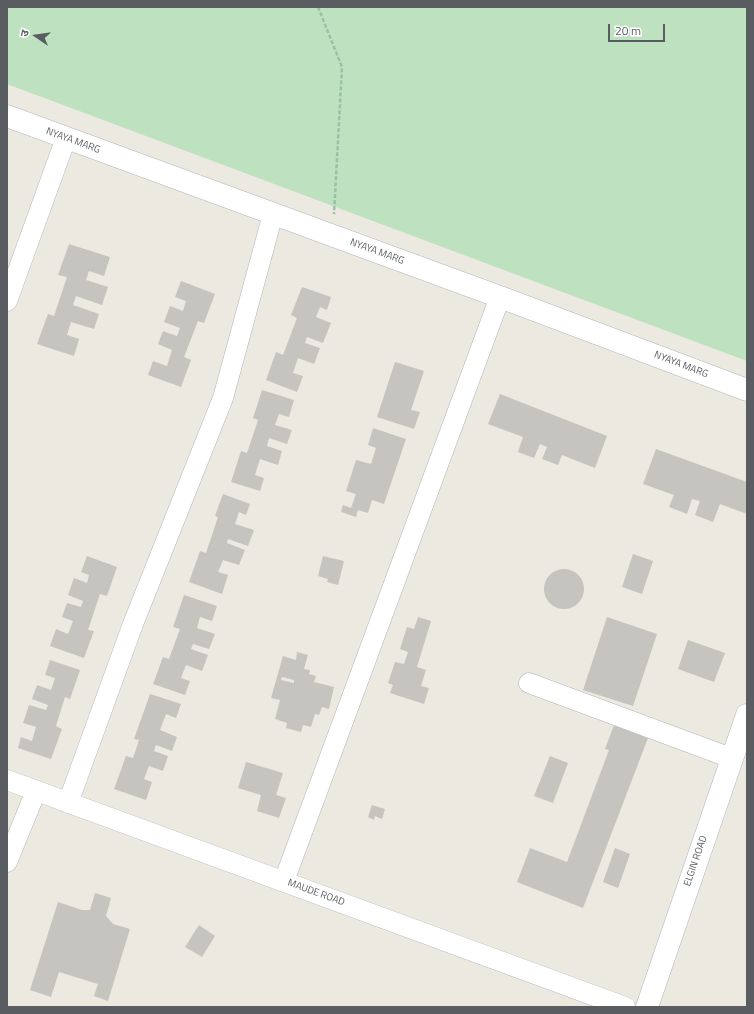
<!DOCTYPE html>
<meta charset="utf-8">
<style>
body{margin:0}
#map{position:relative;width:754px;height:1014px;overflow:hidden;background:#ebe9e0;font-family:"Titillium Web","Noto Sans Devanagari",sans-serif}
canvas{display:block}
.frame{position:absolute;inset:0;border:8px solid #595c60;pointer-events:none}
.north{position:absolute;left:16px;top:16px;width:40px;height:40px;-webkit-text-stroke:3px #fff;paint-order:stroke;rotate:283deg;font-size:11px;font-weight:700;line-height:16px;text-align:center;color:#595c60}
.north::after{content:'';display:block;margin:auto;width:14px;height:18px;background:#595c60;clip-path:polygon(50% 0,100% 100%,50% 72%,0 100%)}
.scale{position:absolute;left:608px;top:24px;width:57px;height:18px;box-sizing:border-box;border:2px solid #595c60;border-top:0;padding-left:5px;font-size:12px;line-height:14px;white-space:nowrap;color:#595c60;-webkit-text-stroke:3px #fff;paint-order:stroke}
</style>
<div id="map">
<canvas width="754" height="1014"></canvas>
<div class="frame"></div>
<div class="north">उ</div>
<div class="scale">20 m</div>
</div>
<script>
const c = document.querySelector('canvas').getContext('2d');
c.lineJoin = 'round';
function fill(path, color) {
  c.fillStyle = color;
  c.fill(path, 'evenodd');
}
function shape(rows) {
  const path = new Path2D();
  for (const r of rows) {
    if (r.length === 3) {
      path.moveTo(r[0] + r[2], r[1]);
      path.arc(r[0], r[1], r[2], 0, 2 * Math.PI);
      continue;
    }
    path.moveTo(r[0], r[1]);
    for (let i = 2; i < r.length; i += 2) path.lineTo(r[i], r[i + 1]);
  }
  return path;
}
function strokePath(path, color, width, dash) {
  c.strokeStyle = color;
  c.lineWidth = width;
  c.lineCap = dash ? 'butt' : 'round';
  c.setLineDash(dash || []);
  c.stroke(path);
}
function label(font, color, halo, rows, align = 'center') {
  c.font = font + ' "Titillium Web",sans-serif';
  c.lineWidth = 4;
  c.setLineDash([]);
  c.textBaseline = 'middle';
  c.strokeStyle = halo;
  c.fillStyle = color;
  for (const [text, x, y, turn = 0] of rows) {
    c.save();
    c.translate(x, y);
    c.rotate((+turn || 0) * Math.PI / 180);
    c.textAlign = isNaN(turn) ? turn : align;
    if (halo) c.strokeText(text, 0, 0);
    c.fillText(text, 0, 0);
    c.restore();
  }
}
fill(shape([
 [7,7,747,7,747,361,7,84]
]), '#bee1c0');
fill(shape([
 [69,244,110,257,104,276,89,271,86,280,108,287,102,305,76,296,73,305,99,314,94,329,71,322,67,335,79,339,74,356,37,344,48,314,54,316,67,277,58,275],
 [181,281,215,294,204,323,198,321,184,357,191,360,181,387,148,375,153,361,167,366,172,350,158,344,163,331,177,336,180,328,164,322,170,306,183,311,186,301,175,297],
 [302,287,331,297,327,310,320,307,316,317,331,323,323,343,307,337,305,343,320,348,314,364,298,358,293,373,303,376,297,392,266,380,276,352,283,355,297,318,291,315],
 [395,362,424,371,411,410,420,412,414,429,377,417],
 [262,390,294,400,289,417,279,414,275,425,292,430,287,444,269,438,267,446,282,451,278,465,260,459,255,475,264,478,260,491,231,482,241,451,247,453,258,420,253,418],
 [500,394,607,436,595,468,562,455,558,465,542,459,547,447,540,444,534,458,518,452,523,437,488,424],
 [373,428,406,439,384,504,372,500,368,513,358,510,356,517,341,512,343,505,351,508,356,494,346,491,356,460,371,464,376,448,368,445],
 [656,449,747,482,747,514,720,504,713,522,695,515,700,501,692,499,687,514,669,507,674,495,643,484],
 [223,494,250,504,246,515,239,512,235,524,254,530,248,546,228,539,227,543,245,550,239,565,223,560,218,572,228,575,222,594,189,582,200,551,206,553,218,517,215,516],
 [633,554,653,561,642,594,622,587],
 [87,556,117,567,107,596,100,594,88,630,94,631,84,658,50,646,56,629,68,634,73,621,62,617,67,603,81,607,83,601,68,595,74,578,87,583,89,575,81,572],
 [323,556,344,561,338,585,327,582,328,579,318,576],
 [564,589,20],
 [184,595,217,606,212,621,200,617,197,628,215,634,209,649,193,644,191,649,208,655,202,671,186,665,181,678,190,681,185,695,153,684,163,657,169,659,180,629,173,627],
 [418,617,431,621,417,667,426,670,421,686,429,688,424,704,390,693,393,685,388,683,395,662,404,664,408,652,400,649,407,627,414,629],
 [607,617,657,634,633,706,583,690],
 [688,640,725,653,714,682,678,669],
 [297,652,308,655,304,669,310,670,309,674,316,676,314,682,334,687,329,709,322,707,319,715,315,714,311,727,303,725,301,732,286,728,287,723,275,719,280,700,271,698,283,656,296,660],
 [282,677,294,680,294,683,281,680],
 [50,660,80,670,70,699,65,697,56,726,62,729,51,759,18,748,21,737,32,741,36,727,23,723,29,705,46,710,48,705,32,699,37,685,51,690,55,678,45,675],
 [150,694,181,704,176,718,166,714,160,730,177,737,172,751,156,745,154,751,168,756,163,771,149,766,144,779,152,782,146,800,114,789,126,756,133,758,139,740,134,739],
 [614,725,648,738,583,908,517,882,530,848,567,862,609,750,605,749],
 [550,756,568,763,553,803,534,796],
 [246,762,283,773,276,795,286,798,279,818,257,811,261,795,238,788],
 [372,805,385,809,382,819,375,816,374,820,368,817],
 [615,848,630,854,618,888,603,882],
 [95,893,111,898,106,916,113,924,130,929,108,1001,94,996,98,984,59,972,51,997,30,990,58,902,82,910,90,910],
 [199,925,215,936,202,957,185,947]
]), '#c6c4be');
const minor = shape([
 [7,301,66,138],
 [529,683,731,758],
 [7,780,625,1007],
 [68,803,133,624,223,398,273,214],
 [7,862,36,791],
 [284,881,500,297]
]);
const tertiary = shape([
 [7,116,500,297,747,390],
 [647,1007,747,715]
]);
strokePath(minor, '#b3b6ba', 21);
strokePath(tertiary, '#b3b6ba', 23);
strokePath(shape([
 [318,7,342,67,334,214]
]), '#99c1a7', 2.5, [4, 2]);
strokePath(minor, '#fff', 20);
strokePath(tertiary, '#fff', 22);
label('10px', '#595c60', '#fff', [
 ["NYAYA MARG",73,141,20],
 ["NYAYA MARG",377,252,20],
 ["NYAYA MARG",681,365,21],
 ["ELGIN ROAD",696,861,-71],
 ["MAUDE ROAD",316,893,20]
]);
</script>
